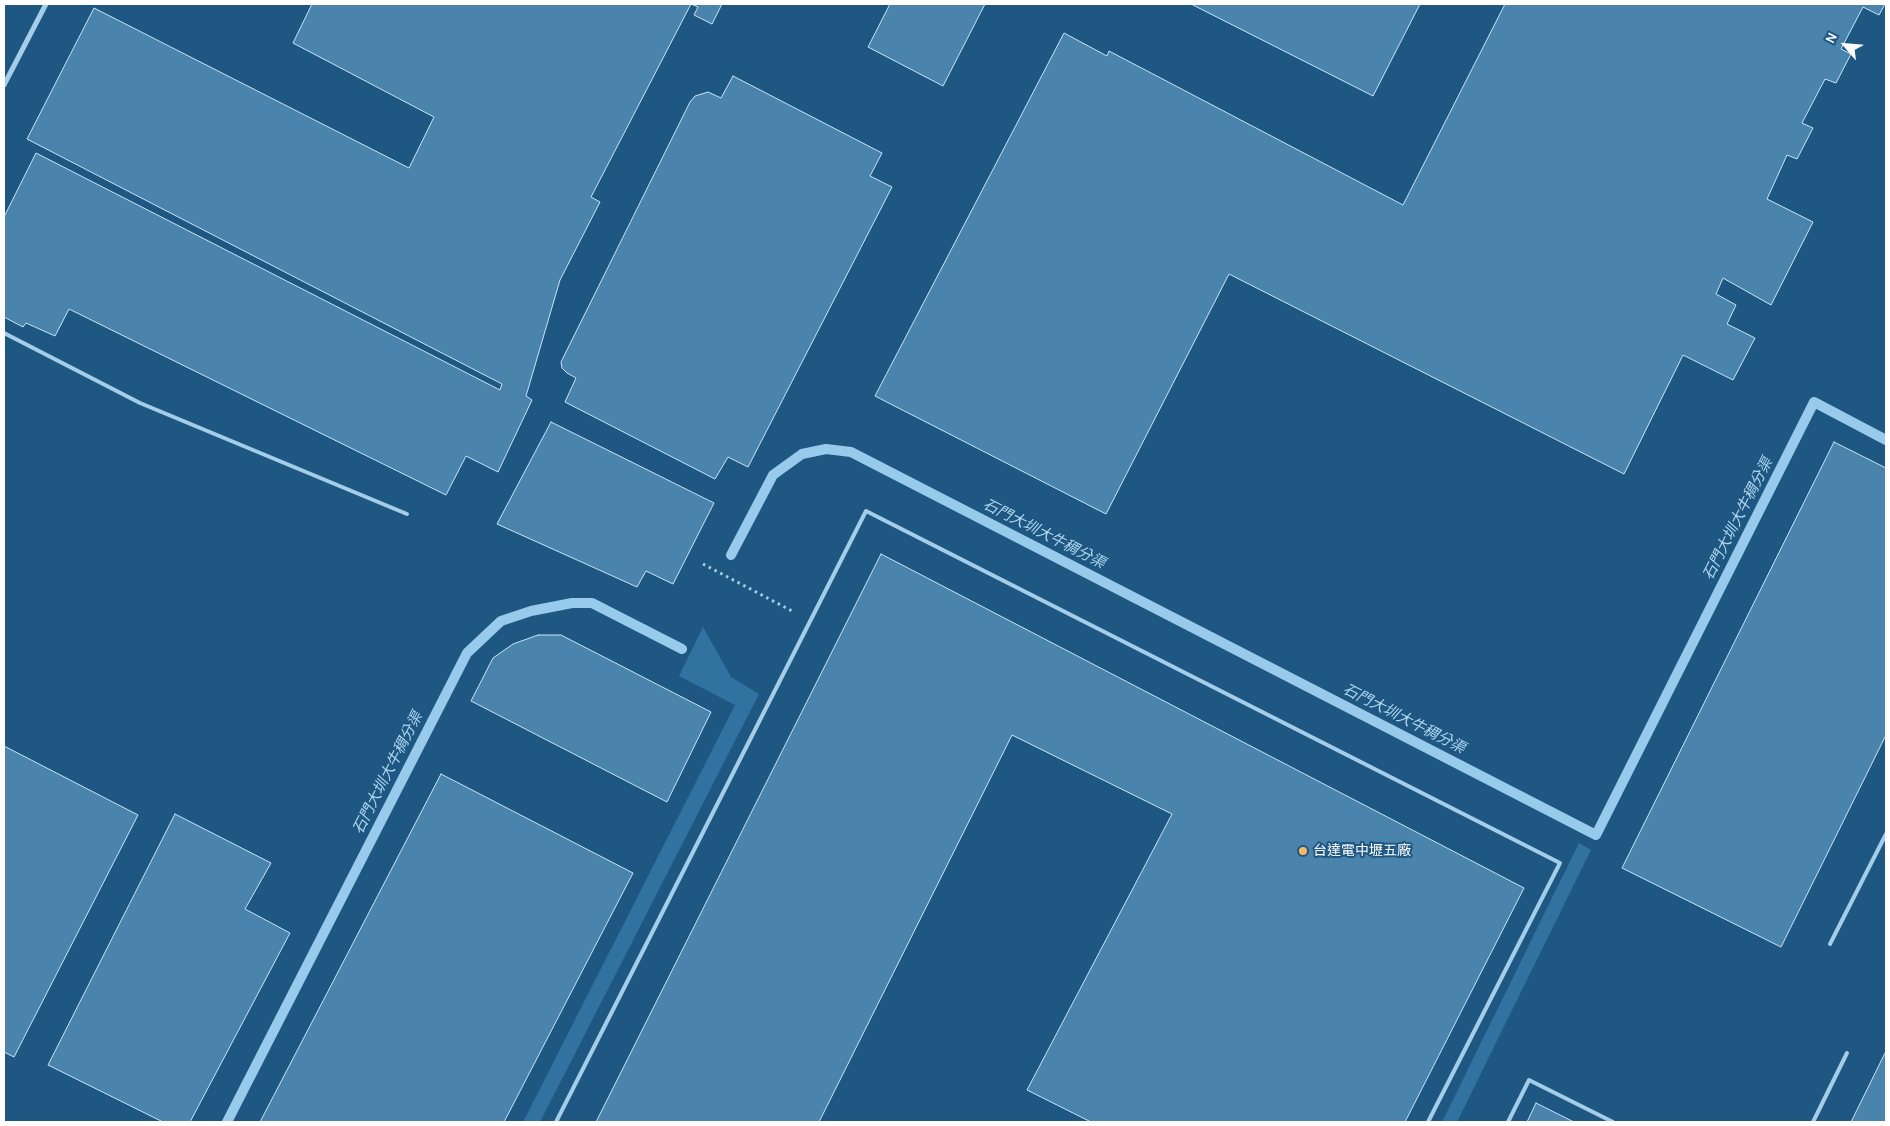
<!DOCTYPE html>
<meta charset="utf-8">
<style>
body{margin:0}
#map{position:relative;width:1890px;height:1126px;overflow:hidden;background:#1e5882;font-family:Karla,sans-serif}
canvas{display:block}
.frame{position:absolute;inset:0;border:5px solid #fff;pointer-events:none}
.north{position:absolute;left:1820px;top:20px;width:50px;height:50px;-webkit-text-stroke:4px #1e5882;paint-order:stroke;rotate:297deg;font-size:14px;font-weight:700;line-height:20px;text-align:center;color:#fff}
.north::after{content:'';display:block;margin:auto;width:18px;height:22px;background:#fff;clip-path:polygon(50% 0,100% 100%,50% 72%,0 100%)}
</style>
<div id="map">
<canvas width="1890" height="1126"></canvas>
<div class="frame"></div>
<div class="north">N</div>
</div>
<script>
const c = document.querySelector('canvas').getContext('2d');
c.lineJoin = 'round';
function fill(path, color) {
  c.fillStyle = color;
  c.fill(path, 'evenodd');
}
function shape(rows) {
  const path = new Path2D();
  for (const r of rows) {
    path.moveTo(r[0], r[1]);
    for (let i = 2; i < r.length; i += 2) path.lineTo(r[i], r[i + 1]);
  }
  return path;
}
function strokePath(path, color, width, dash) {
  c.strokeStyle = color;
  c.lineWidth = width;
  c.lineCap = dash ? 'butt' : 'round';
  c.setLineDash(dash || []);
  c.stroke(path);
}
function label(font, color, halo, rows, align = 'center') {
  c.font = font + ' Karla,"Noto Sans TC",sans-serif';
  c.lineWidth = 4;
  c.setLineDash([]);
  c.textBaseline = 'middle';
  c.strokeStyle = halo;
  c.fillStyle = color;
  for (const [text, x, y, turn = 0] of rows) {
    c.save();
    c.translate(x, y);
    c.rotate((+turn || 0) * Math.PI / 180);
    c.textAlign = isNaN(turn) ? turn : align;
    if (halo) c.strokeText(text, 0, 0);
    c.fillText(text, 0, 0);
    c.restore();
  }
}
fill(shape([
 [703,627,731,677,759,694,540,1122,523,1122,735,705,679,676],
 [1579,843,1591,850,1582,868,1457,1122,1442,1122]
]), '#3172a0');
strokePath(shape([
 [731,555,773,475,802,454,826,449,851,452,1596,835,1814,402,1886,440],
 [227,1122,467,653,501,621,531,611,572,603,592,603,682,649]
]), '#97caeb', 10);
const building = shape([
 [312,4,691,4,591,197,600,202,560,280,526,396,532,400,498,472,466,456,446,495,69,309,55,336,26,323,23,327,4,317,4,217,36,153,500,390,502,384,27,139,94,8,409,168,434,117,293,43,312,4],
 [691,4,722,4,712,24,694,15,698,7,691,4],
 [890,4,985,4,943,86,868,47,890,4],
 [1191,4,1420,4,1373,96,1191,4],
 [1505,4,1885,4,1879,15,1863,7,1841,49,1851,54,1836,83,1825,79,1802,123,1813,128,1797,159,1787,155,1767,199,1813,222,1771,305,1723,278,1716,294,1736,305,1727,324,1755,338,1733,380,1683,355,1624,474,1229,274,1106,514,875,396,1064,33,1107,56,1109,51,1403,205,1505,4],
 [733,76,882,153,870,176,892,187,748,467,728,457,715,479,565,402,576,378,567,373,562,368,561,362,690,102,695,96,708,92,721,98,733,76],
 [551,422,714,503,673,584,646,571,637,587,497,524,551,422],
 [1834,442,1886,468,1886,735,1781,947,1622,868,1834,442],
 [881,554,1524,888,1405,1122,1091,1122,1027,1090,1172,814,1012,735,819,1122,596,1122,881,554],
 [538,635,561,635,711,712,667,802,471,701,493,658,513,644,538,635],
 [4,746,138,815,14,1057,4,1052,4,746],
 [441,774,633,873,504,1122,260,1122,441,774],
 [175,814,271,863,245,909,290,933,190,1122,163,1122,48,1065,175,814],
 [1886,1051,1886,1122,1851,1122,1886,1051],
 [1536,1103,1574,1122,1527,1122,1536,1103]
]);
fill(building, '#4a84ad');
strokePath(building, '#c8e4f7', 1);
strokePath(shape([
 [703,564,794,612]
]), '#a3cde9', 3, [2.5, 4]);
strokePath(shape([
 [4,333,140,403,407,514],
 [1830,944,1886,834],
 [556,1122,866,511,1560,863,1428,1122],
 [1508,1122,1529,1080,1613,1122],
 [1813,1122,1847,1053]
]), '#a3cde9', 4);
strokePath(shape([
 [4,85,46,4]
]), '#a3cde9', 5);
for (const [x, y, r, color] of [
 [1303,851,5,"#f9b862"]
]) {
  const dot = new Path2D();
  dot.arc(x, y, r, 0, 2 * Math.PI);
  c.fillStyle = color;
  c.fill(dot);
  strokePath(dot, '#1e5882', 2);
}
label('14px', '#fff', '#1e5882', [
 ["台達電中壢五廠",1313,851]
], 'left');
label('italic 15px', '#afd6f1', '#1e5882', [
 ["石門大圳大牛稠分渠",1738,519,-63],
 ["石門大圳大牛稠分渠",1044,534,27],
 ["石門大圳大牛稠分渠",1404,719,27],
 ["石門大圳大牛稠分渠",388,773,-63]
]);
</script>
